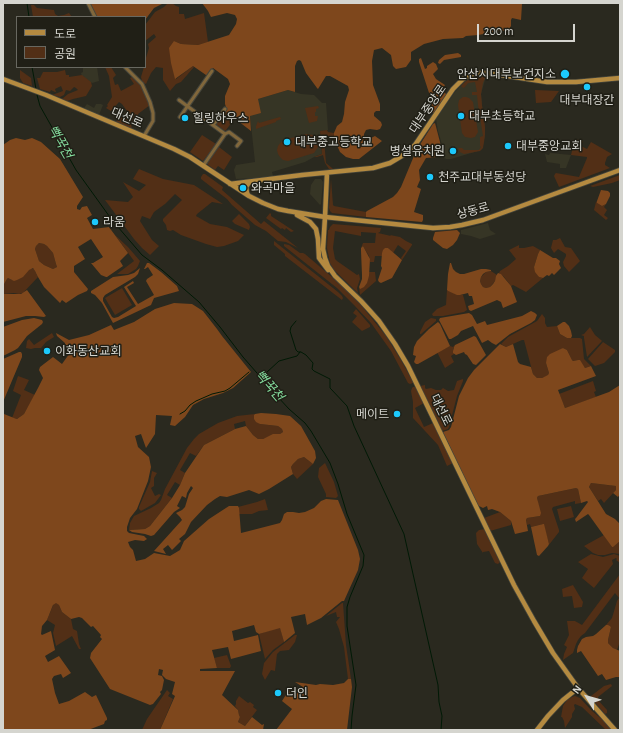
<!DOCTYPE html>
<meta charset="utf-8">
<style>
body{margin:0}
#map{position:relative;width:623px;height:733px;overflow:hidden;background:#2a291f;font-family:"Alegreya Sans","Noto Sans KR",sans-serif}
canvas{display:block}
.frame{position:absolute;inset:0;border:4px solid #d5d5cf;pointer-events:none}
.legend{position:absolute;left:16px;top:16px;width:130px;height:52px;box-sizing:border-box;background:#201f16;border:1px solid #686860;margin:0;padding:5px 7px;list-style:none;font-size:12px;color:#d5d5cf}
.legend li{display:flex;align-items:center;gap:8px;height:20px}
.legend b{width:20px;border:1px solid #686860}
.north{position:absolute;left:567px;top:677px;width:40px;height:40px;-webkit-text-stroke:3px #201f16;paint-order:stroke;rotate:307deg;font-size:11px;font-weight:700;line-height:16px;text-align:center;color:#d5d5cf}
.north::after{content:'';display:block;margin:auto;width:14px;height:18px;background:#d5d5cf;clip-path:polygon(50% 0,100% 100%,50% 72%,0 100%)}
.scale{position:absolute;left:477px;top:24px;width:98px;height:18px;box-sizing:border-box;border:2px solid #d5d5cf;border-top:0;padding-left:5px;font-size:12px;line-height:14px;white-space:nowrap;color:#d5d5cf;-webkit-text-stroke:3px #201f16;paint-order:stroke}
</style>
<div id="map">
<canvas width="623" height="733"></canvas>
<div class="frame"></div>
<ul class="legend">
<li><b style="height:5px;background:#b48a40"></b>도로</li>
<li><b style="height:11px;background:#522f16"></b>공원</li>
</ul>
<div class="north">N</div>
<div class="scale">200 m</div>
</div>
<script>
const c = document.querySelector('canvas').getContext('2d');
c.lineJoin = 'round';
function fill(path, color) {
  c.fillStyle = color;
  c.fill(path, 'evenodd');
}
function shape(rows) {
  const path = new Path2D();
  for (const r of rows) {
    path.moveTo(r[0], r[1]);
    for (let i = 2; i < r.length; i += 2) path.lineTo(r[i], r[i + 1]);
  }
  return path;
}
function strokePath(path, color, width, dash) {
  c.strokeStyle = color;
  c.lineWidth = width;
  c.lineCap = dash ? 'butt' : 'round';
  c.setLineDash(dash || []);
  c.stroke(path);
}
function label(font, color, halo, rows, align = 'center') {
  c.font = font + ' "Alegreya Sans","Noto Sans KR",sans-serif';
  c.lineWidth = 3;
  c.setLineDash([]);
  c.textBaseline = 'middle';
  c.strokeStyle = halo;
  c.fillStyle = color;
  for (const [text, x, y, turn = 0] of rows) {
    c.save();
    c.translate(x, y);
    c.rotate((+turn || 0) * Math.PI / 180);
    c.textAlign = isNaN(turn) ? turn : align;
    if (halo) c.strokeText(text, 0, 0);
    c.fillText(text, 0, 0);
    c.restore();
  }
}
fill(shape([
 [83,67,97,67,99,81,92,83,82,76,81,73,83,72],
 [479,76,486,76,481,94,482,105,485,127,485,135,483,146,482,149,478,151,451,159,446,159,444,158,444,151,438,131,436,119,455,92,463,83,471,78],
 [288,90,301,94,314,95,322,103,326,103,328,130,320,131,322,154,314,157,305,162,272,172,273,176,255,178,236,179,234,170,236,165,255,162,250,116,258,99],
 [87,104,94,108,96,104,101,104,103,105,99,115,84,108],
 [550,153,571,155,566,168,560,168,560,164,547,162,545,154,549,155],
 [315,179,321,179,323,182,321,204,320,205,310,194,311,185],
 [488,223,490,230,496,234,480,239,471,236,461,234,461,230]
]), '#363525');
fill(shape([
 [168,3,172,3,176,6,179,7,179,14,184,14,185,19,204,13,208,42,198,45,181,44,174,41,176,79,193,66,194,67,181,82,176,84,170,91,163,80,163,68,156,67,151,73,146,84,144,83,142,81,141,77,144,67,145,67,145,61,149,48,148,44,156,37,154,34,145,41,145,25,155,12,164,7],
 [31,5,34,5,37,8,54,10,55,14,58,16,64,15,69,13,72,17,33,17],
 [105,67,111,67,116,75,113,78,115,85,118,84,121,91,134,84,130,78,132,77,136,79,140,84,150,105,138,114,138,115,135,117,137,121,131,124,132,129,116,122,122,114,123,115,127,111,122,104,119,102,111,111,106,108,108,106,107,105,112,97,109,76],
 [20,70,31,78,32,86,23,83,20,78],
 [65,70,66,75,69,75,69,77,82,75,91,82,92,86,86,96,73,99,67,101,62,99,68,94,78,90,76,88,74,87,70,91,66,90,64,95,60,97,52,95,63,91,61,86,55,89,56,92,55,92,51,90,50,92,40,89,37,78,40,78,43,72,57,72],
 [479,76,486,76,483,83,481,94,482,105,485,127,485,135,484,142,483,148,480,151,464,154,460,152,458,148,462,148,464,150,479,150,481,147,480,146,480,137,483,136,478,105,477,95,472,95,472,92,477,92,475,82,468,83,464,88,462,87,461,86,467,80,471,78],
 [535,90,559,91,551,102,536,103],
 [463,97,466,97,469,98,473,102,478,132,475,137,471,138,465,137,462,133,458,105,459,100],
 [318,106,319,108,316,109,316,112,315,112,315,116,318,116,317,121,309,123,305,108],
 [225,111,235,118,226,130,225,131,217,125,217,123],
 [280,117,281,119,276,121,276,122,256,129,256,126,258,121,259,123],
 [327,130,328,132,334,133,334,136,326,136,324,139,326,163,332,168,333,169,329,169,325,163,323,155,317,157,314,157,322,154,320,131],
 [306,134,313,135,317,140,318,147,314,153,288,161,283,160,280,157,278,154,277,150,278,146,281,142,284,140],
 [202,135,216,144,203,161,190,152],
 [575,139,583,141,581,146,587,149,591,142,612,154,607,157,605,163,605,165,610,168,559,187,554,176,555,174,556,173,579,177,587,158,587,157,571,155],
 [219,147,232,157,224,170,218,166,215,170,207,164],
 [139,169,163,179,194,185,223,204,212,202,197,214,196,216,210,224,227,227,244,235,238,241,224,246,217,247,206,244,181,235,173,230,170,231,167,230,166,225,163,221,163,219,182,200,175,194,165,204,154,212,150,219,142,216,140,221,152,240,159,246,150,255,142,248,134,239,105,200,128,202,133,197,123,182,139,191,146,185,133,179],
 [203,174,205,174,223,187,222,190,261,224,264,221,298,248,286,242,278,241,266,231,255,225,232,205,227,199,201,179,201,177],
 [620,175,620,180,612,183,593,187,590,186],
 [331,179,333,205,334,206,366,212,366,217,332,213,330,211,329,208],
 [597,201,597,203,602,206,606,204,604,207,607,210,604,215,608,218,606,220,594,210,596,202],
 [270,213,271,214,271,216,294,231,291,232,286,228,285,230,282,228,281,229,266,218],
 [239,214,249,224,250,227,249,230,235,224,232,221],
 [333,224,381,228,380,232,378,233,391,236,390,235,400,237,406,241,412,244,412,245,402,260,401,258,406,251,398,245,393,253,388,248,382,253,382,256,375,256,374,262,370,262,369,256,364,248,363,246,361,248,363,243,375,243,376,233,361,232,361,236,335,231,333,248,335,259,337,261,357,275,359,274,360,279,357,288,358,293,334,270,330,263,327,248,328,230,329,230,330,227],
 [115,235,128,247,140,261,138,266,136,269,128,274,117,274,134,261],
 [560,238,565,247,571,248,580,261,569,272,564,266,563,262,566,256,566,254,558,249,554,253,551,248,553,240,556,240],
 [274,241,338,292,342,296,343,298,342,300,285,256,285,254,274,245],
 [39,243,44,244,47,246,53,253,56,264,57,267,53,269,44,265,39,261,35,249,36,246],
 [284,244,289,245,300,253,303,253,305,254,339,283,361,305,386,336,401,360,413,382,413,383,410,384,408,383,391,351,371,323,354,305,337,288,284,246],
 [519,245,519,248,524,248,533,246,540,250,538,254,534,267,539,277,543,278,526,292,513,285,511,286,504,277,499,273,500,271,508,266,516,259,509,250],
 [31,268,34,269,38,277,23,293,19,294,14,293,3,294,3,286,7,279,8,278,12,280],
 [491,271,497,275,495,281,490,287,486,288,483,287,481,284,480,281,481,277,486,272],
 [369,272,375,272,376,281,360,295,359,287,360,288,369,276],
 [122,288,132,305,115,315,105,298],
 [447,290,448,291,460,295,463,295,467,310,464,312,443,316,433,316,432,314,437,309,446,305],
 [356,309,370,325,370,327,362,331,352,322,357,316,353,313],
 [542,314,545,318,545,323,547,327,557,326,560,334,567,338,580,338,582,339,584,359,591,366,585,368,578,360,573,361,572,360,567,350,563,348,546,363,549,373,548,376,542,378,537,378,533,374,524,340,522,340,506,347,501,344,508,337,537,321],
 [431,318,436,319,436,321,421,334,420,334,420,332,425,322],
 [590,327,595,335,601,340,602,341,587,357,584,338,584,336,581,335,584,334],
 [52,333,54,337,46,342,41,348,35,348,31,349,26,348,27,341,29,339,34,345],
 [603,342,615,350,615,352,604,363,595,366,588,359],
 [455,345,453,349,454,354,451,356,454,362,445,368,437,352,450,346,453,347],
 [18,376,29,380,24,390,35,395,24,414,17,419,14,418,12,418,21,395,13,391],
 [463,379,463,381,457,396,449,427,448,429,442,431,420,386,425,385,425,388,426,389,431,388,436,390,441,390,443,388,448,391,454,390,457,381],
 [593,381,596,391,594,392,596,397,565,408,559,394],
 [413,387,415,387,424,403,415,408,424,427,433,423,453,463,447,466,438,445,413,418,413,402,411,391,412,388],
 [255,414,254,415,260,424,278,426,282,429,283,432,280,434,277,434,263,439,258,439,253,435,246,426,245,421,234,424,235,429,204,445,196,456,190,453,180,470,185,473,180,485,175,482,167,495,172,498,150,526,145,529,129,530,130,523,134,516,151,508,159,503,161,500,165,489,187,448,194,439,199,434,218,423,237,416],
 [304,457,313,464,297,479,293,474,291,467,293,464,298,459],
 [325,463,334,482,338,496,336,498,326,497,326,494,318,477,319,468],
 [152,471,157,473,154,478,154,486,151,488,155,496,159,494,161,495,155,503,141,511,139,509,139,507,150,482],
 [591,483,616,486,616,490,604,503,601,499,598,501,589,487],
 [576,488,578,489,581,503,575,504,575,501,553,507,552,509,559,530,559,532,548,546,549,544,543,524,531,527,530,524,527,525,526,520,527,518,540,516,537,498,538,496],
 [265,499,268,510,259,511,252,514,239,514,239,508,238,507,257,502],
 [571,506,574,517,560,521,557,509],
 [500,512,511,521,511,525,490,531,484,518],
 [485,529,501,561,498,564,495,563,489,551,483,552,483,553,477,544,476,533,479,530],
 [604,535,612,547,620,541,620,554,612,553,605,555,598,555,593,553,584,546],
 [591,554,603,557,614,554,620,556,620,563,616,560,617,559,616,558,612,560,613,564,594,588,582,578,588,569,578,562],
 [620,574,620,641,617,650,613,648,608,643,608,640,611,627,610,626,606,625,612,618,617,601,619,598,615,593,585,633,581,636,578,640,576,644,573,653,563,660,564,654,567,647,564,645,569,635,567,621,575,621,582,625],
 [573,585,583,602,582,607,574,608,572,596,563,597,562,589],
 [54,603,57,603,59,605,62,612,71,619,73,629,77,631,79,644,81,649,79,649,72,636,56,646,53,633,55,625,47,620],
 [342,603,343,603,346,645,351,679,348,679,344,647,339,629,336,622,340,617,337,617,336,612,326,616],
 [280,627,284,642,273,650,265,659,259,634],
 [295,635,297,635,295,642,289,650,280,651,277,654,275,671,271,670,265,680,262,674,264,663,273,652],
 [227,655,231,666,230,668,217,668,214,658],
 [611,684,612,686,598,697,598,700,607,710,607,713,605,714,591,698,591,696,604,686],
 [167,690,170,693,168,696,173,699,160,730,142,730,147,719],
 [239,696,248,703,250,702,254,705,253,707,257,710,245,726,238,722,240,717,239,715,238,710,235,706,236,704,236,701],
 [575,696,580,698,592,711,604,721,613,730,606,730,582,707,575,704,574,705,575,709,572,714,572,717,565,728,564,721,562,717,561,717,563,706,567,700,572,697]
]), '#522f16');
fill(shape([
 [88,3,164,3,154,8,145,20,145,17,96,17],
 [202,3,521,3,522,4,521,20,512,18,511,20,511,26,509,29,505,31,499,31,478,35,466,36,463,38,443,39,424,44,411,52,411,60,406,67,396,69,393,66,391,55,382,48,374,50,372,61,373,85,380,104,380,111,376,111,374,113,374,116,381,122,382,125,380,129,377,130,370,129,366,130,364,134,364,136,367,139,371,138,375,136,382,141,359,159,353,159,346,157,340,152,334,139,334,133,337,126,342,122,344,114,345,102,349,90,348,86,330,76,326,76,318,89,317,88,306,73,301,61,299,60,297,61,295,66,295,92,288,90,258,99,261,113,250,116,251,131,225,111,226,107,225,104,225,96,230,84,228,79,213,68,207,75,206,75,193,66,175,79,171,63,169,48,174,41,181,44,198,45,229,35,236,24,237,19,235,15,227,13,211,17,208,11],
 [458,53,461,55,461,57,444,60,440,64,438,63,439,60,445,55],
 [421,58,425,69,427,68,427,66,433,62,436,64,438,69,433,74,436,79,445,85,442,90,446,94,446,95,434,113,433,113,432,112,430,108,431,99,419,62,419,59],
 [435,123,440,142,441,149,437,149,438,157,426,158,419,170,420,180,417,187,421,189,414,212,423,215,423,220,422,222,366,217,366,212,367,211,393,197,397,193,401,187,416,151,433,124],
 [16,138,25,140,32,138,41,142,60,159,83,197,77,206,77,209,80,210,82,207,87,206,92,215,87,218,93,229,109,227,128,253,120,261,123,266,107,277,106,277,101,275,91,263,93,263,103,257,91,239,78,247,85,259,74,266,74,272,88,289,87,291,78,295,66,303,62,300,60,303,44,287,38,277,35,271,33,268,29,270,23,277,17,280,14,281,8,278,7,279,3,286,3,145,10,140],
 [39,243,44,244,47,246,53,253,56,264,57,267,53,269,44,265,39,261,35,249,36,246],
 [601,190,608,191,610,193,610,196,606,204,602,206,597,203,597,201],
 [457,230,460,233,457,240,453,245,447,249,443,248,433,240,433,238,435,232],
 [363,246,370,259,369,276,367,283,364,287,360,289,359,287,362,279,362,275,361,251,361,248],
 [385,248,388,248,402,260,392,278,381,283,379,282,378,280,382,268,381,266,382,253,383,250],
 [540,250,553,258,556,258,560,261,559,264,561,268,554,275,552,273,549,276,547,275,543,278,539,277,535,272,534,267,538,254],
 [147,263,149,263,161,272,177,286,179,291,154,298,151,305,113,323,102,303,95,295,91,293,91,291,113,277,128,275,134,273,140,268,138,274,135,277,105,295,103,298,103,301,112,317,114,318,118,317,136,306,124,287,133,281,134,283,127,287,138,304,154,295,146,281,147,279,153,275,148,267,145,269,144,269],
 [450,263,451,263,453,269,456,272,460,274,464,274,481,269,486,269,491,270,491,271,486,272,483,274,481,277,480,281,481,284,483,287,486,288,490,287,493,284,495,281,496,276,498,273,501,274,511,286,517,302,503,308,501,302,497,300,471,311,469,310,468,306,474,304,472,296,469,296,468,293,460,295,457,295,448,291,447,290,448,274],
 [27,290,46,316,44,317,35,316,26,316,3,322,3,294,21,294],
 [174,303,192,304,203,311,217,329,222,336,251,372,233,388,223,393,204,399,193,405,185,417,175,426,170,425,172,416,156,415,155,434,146,448,141,434,135,436,138,447,149,457,151,467,148,481,137,509,130,518,127,527,127,531,129,533,144,536,147,539,144,541,135,540,128,542,130,547,133,550,136,561,145,559,154,553,170,556,180,550,184,541,209,519,229,506,238,506,239,508,241,533,249,531,280,523,282,520,284,514,287,512,293,512,299,513,305,512,314,508,321,501,326,499,338,500,358,550,360,559,358,570,348,592,344,601,342,601,321,618,307,625,305,614,291,617,295,633,284,642,280,628,259,634,256,632,254,625,232,631,234,641,258,635,261,651,231,659,228,647,212,650,217,668,200,669,200,671,235,671,222,695,238,710,239,715,240,717,238,722,245,726,252,717,262,725,264,724,263,730,160,730,175,696,172,694,175,682,166,679,162,675,163,670,159,669,158,675,162,676,164,680,162,690,160,692,161,694,153,704,150,705,110,689,90,658,91,653,102,639,100,637,101,635,93,626,91,627,82,618,79,617,71,619,62,612,59,605,56,603,53,605,47,620,42,626,41,634,42,635,51,631,55,650,45,656,48,662,59,656,71,673,63,678,61,674,54,676,52,679,55,693,59,704,69,701,85,692,92,697,96,695,107,718,107,720,105,721,104,724,88,730,3,730,3,413,4,414,14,418,17,419,24,414,38,388,43,378,39,370,40,367,53,357,62,364,72,350,65,344,65,343,57,336,56,333,69,340,89,335,111,325,114,330,134,322,155,309],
 [531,311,535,313,537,315,535,320,531,323,510,334,496,345,492,343,488,340,482,343,473,326,461,331,458,335,451,339,449,339,439,320,440,318,469,313,472,315,477,324,485,321,487,325,522,316],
 [34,318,42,320,43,322,42,324,27,336,18,348,15,350,3,356,3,327,22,320],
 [438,322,440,324,450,346,418,364,416,364,414,362,416,356,413,355,414,347,417,341,429,329],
 [563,322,565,322,569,326,571,331,572,336,571,338,567,338,560,334,557,326],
 [474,336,476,337,486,355,476,365,473,364,467,355,465,354,464,352,456,355,453,353,453,351,454,347,455,345],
 [500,344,506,347,513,344,518,362,520,364,531,367,533,374,537,378,542,378,548,375,549,373,546,363,547,357,550,354,563,348,567,350,572,360,573,361,578,360,580,360,585,368,591,366,596,376,558,390,565,408,609,392,620,385,620,494,618,497,613,493,616,490,616,486,591,483,589,487,606,514,615,519,620,524,620,541,613,547,612,547,589,515,588,514,576,522,575,519,576,518,588,502,587,501,581,503,578,489,576,488,538,496,537,498,541,513,540,516,527,518,526,520,528,531,515,534,511,521,500,512,492,509,488,510,487,506,483,508,477,505,443,432,449,430,451,427,459,396,468,378,474,370],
 [19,352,21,352,22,354,22,357,3,402,3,359],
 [261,413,276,414,290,416,301,426,315,451,316,458,313,464,304,457,298,459,293,464,291,467,293,474,269,489,259,494,249,490,227,497,220,496,215,499,207,505,191,522,185,534,179,539,181,541,172,550,168,545,163,549,166,554,154,551,182,520,180,517,176,513,182,510,185,507,189,494,193,488,191,486,187,493,186,498,182,496,177,506,180,508,174,512,154,535,151,536,145,534,132,532,129,530,145,529,150,526,172,498,180,485,185,473,204,445,235,429,246,426,253,435,258,439,263,439,273,434,280,434,283,432,282,429,278,426,260,424,256,422,254,419,254,415,255,414],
 [543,524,544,524,549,544,548,546,539,556,537,555,531,527],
 [606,625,608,625,610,626,611,627,608,640,608,643,613,648,620,651,620,677,616,677,606,680,602,674,598,676,581,651,577,653,577,650,578,646,582,639,586,637,593,636,596,634],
 [348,679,351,679,352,687,347,730,276,730,292,709,282,701,289,690,302,689,303,688,303,687,295,682,316,685,320,684,333,685,344,683]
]), '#7e471c');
strokePath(shape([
 [27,3,29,17],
 [32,67,36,89],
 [37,95,40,106,76,170,112,220,142,255,162,270,199,302,220,327,243,357,277,396,289,409,305,423,311,431,330,463,338,484,347,514,364,555,363,566,350,597,347,607,347,626,356,685,352,716,351,730],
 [296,321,291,327,290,331,296,350,298,352,301,352,306,355,313,363,312,369,314,371,330,379,330,388,331,389,347,406,354,426,404,534,438,685,439,702,442,716,441,730],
 [266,373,279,361,297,356,300,352],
 [180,414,185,411,190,405,196,401,212,394,225,391,230,388,249,372]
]), '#001a06', 1);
const street = shape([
 [88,3,95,17],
 [125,67,142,84,150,102,153,113,153,121,144,136],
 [179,100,225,134],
 [180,117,212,71],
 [213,125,225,109],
 [203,166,225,134,229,132,241,141,237,146]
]);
const secondary = shape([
 [3,79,46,95,174,149,190,157,249,196,263,203,278,209,288,211,325,217,323,249,325,258,328,266,335,276,361,301,371,312,379,321,395,344,408,366,514,585,534,621,553,653,578,688,615,730],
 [327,173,325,217,433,228,450,227,462,225,483,220,620,170],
 [230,184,302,175,373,168,390,163,405,154,415,145,453,89,463,79,473,74,480,73,488,73,547,82,576,82,620,78],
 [248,195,247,193,246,187,248,184,251,182],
 [297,215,310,222,316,229,318,239,319,258,328,270],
 [537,730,548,716,563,700,578,688]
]);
strokePath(street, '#45453b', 5);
strokePath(secondary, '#45453b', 6);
strokePath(street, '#81673b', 3);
strokePath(secondary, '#b48a40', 4.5);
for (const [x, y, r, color] of [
 [565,74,5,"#1cc9fc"],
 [587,87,4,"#1cc9fc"],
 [461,116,4,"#1cc9fc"],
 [185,118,4,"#1cc9fc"],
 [287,142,4,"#1cc9fc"],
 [508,146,4,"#1cc9fc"],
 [453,151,4,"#1cc9fc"],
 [430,177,4,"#1cc9fc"],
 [243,188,4,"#1cc9fc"],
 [95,222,4,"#1cc9fc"],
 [47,351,4,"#1cc9fc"],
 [397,414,4,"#1cc9fc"],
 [278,693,4,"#1cc9fc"]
]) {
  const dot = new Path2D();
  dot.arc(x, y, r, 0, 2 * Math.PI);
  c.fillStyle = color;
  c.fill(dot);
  strokePath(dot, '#201f16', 1.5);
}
label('12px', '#d5d5cf', '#201f16', [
 ["안산시대부보건지소",556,74,"right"],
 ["대부대장간",587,100,"center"],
 ["대부초등학교",469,116],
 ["힐링하우스",193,118],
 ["대부중고등학교",295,142],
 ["대부중앙교회",516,146],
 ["병설유치원",445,151,"right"],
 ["천주교대부동성당",438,177],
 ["와곡마을",251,188],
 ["라움",103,222],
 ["이화동산교회",55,351],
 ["메이트",389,414,"right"],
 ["더인",286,693]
], 'left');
label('12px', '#d5d5cf', '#201f16', [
 ["대부중앙로",428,109,-56],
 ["대선로",127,118,23],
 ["상동로",473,211,-15],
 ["대선로",441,410,64]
]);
label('italic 13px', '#84dd9e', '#201f16', [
 ["뻑꾹천",60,142,60],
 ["뻑꾹천",269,386,49]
]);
</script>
